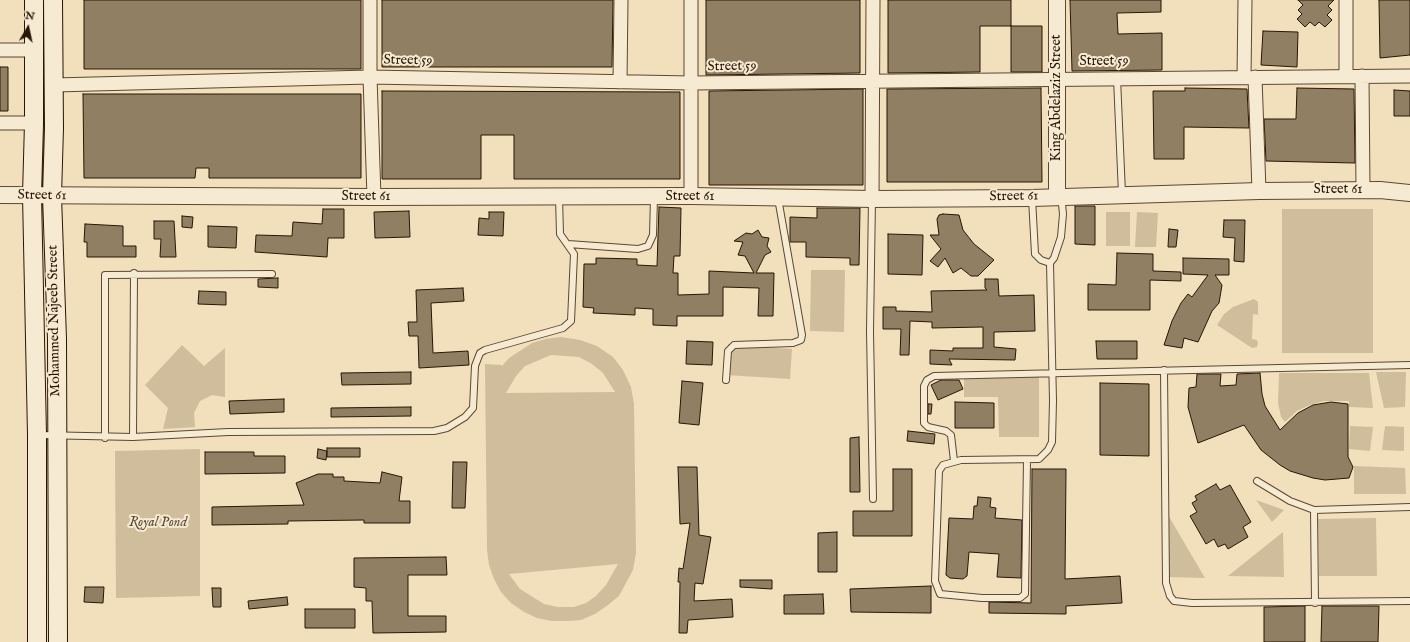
<!DOCTYPE html>
<style>
body{margin:0}
#map{position:relative;width:1410px;height:642px;overflow:hidden;background:#f2dfbb;font-family:"IM FELL English",serif}
canvas{display:block}
.north{position:absolute;left:8px;top:8px;width:40px;height:40px;-webkit-text-stroke:3px #f7ead3;paint-order:stroke;rotate:9deg;font-size:11px;font-weight:700;line-height:16px;text-align:center;color:#281605}
.north::after{content:'';display:block;margin:auto;width:14px;height:18px;background:#281605;clip-path:polygon(50% 0,100% 100%,50% 72%,0 100%)}
</style>
<div id="map">
<canvas width="1410" height="642"></canvas>
<div class="north">N</div>
</div>
<script>
const c = document.querySelector('canvas').getContext('2d');
c.lineJoin = 'round';
function fill(path, color) {
  c.fillStyle = color;
  c.fill(path, 'evenodd');
}
function shape(rows) {
  const path = new Path2D();
  for (const r of rows) {
    path.moveTo(r[0], r[1]);
    for (let i = 2; i < r.length; i += 2) path.lineTo(r[i], r[i + 1]);
  }
  return path;
}
function strokePath(path, color, width, dash) {
  c.strokeStyle = color;
  c.lineWidth = width;
  c.lineCap = dash ? 'butt' : 'round';
  c.setLineDash(dash || []);
  c.stroke(path);
}
function label(font, color, halo, rows, align = 'center') {
  c.font = font + ' "IM FELL English",serif';
  c.lineWidth = 4;
  c.setLineDash([]);
  c.textBaseline = 'middle';
  c.strokeStyle = halo;
  c.fillStyle = color;
  for (const [text, x, y, turn = 0] of rows) {
    c.save();
    c.translate(x, y);
    c.rotate((+turn || 0) * Math.PI / 180);
    c.textAlign = isNaN(turn) ? turn : align;
    if (halo) c.strokeText(text, 0, 0);
    c.fillText(text, 0, 0);
    c.restore();
  }
}
fill(shape([
 [1282,209,1373,209,1373,353,1282,353],
 [1106,212,1130,212,1130,246,1106,246],
 [1137,212,1158,213,1156,247,1135,247],
 [811,270,845,270,844,332,810,331],
 [1254,299,1258,302,1258,315,1253,314,1252,339,1257,340,1258,343,1257,347,1252,348,1217,325,1224,314,1233,307],
 [561,337,580,340,597,346,613,357,623,370,631,387,634,404,636,553,633,570,619,596,608,605,595,614,581,620,567,621,552,621,537,618,524,612,511,603,501,592,494,579,489,565,487,550,485,364,501,365,502,366,509,358,532,343,545,339],
 [551,355,579,357,592,364,603,373,615,392,506,393,516,376,525,366],
 [618,564,606,585,596,596,586,603,574,607,558,607,544,604,520,589,509,574],
 [728,344,792,349,790,379,726,375],
 [182,345,204,366,225,348,225,397,212,395,200,401,194,413,195,427,163,429,168,408,145,385],
 [1376,372,1406,372,1405,407,1384,408],
 [1279,373,1369,373,1373,408,1349,407,1349,401,1324,401,1310,405,1297,411,1285,422,1281,417,1278,403],
 [964,376,1039,376,1039,437,999,437,998,397,964,397],
 [1350,426,1373,427,1370,451,1349,449],
 [1385,426,1404,427,1404,451,1382,450],
 [200,449,200,596,116,598,115,451],
 [1354,466,1405,468,1406,494,1354,494],
 [1256,500,1284,510,1272,522],
 [1168,515,1205,578,1167,577],
 [1376,518,1377,576,1319,576,1318,519],
 [1283,532,1284,577,1228,576]
]), '#d0bd9c');
const building = shape([
 [84,0,361,0,361,69,84,69,84,0],
 [382,0,613,0,612,67,382,67,382,0],
 [706,0,860,0,860,73,706,75,706,0],
 [888,0,1011,0,1011,26,980,26,980,72,888,73,888,0],
 [1070,0,1161,0,1161,12,1117,13,1118,34,1162,33,1162,70,1072,71,1070,0],
 [1298,0,1334,0,1328,6,1332,10,1327,15,1332,20,1325,27,1319,22,1315,26,1310,22,1305,27,1297,19,1302,14,1298,10,1303,5,1298,0],
 [1379,0,1410,0,1410,55,1380,58,1379,0],
 [1011,26,1042,26,1042,72,1011,72,1011,26],
 [1263,31,1298,32,1297,67,1261,65,1263,31],
 [0,67,8,67,8,111,0,111,0,67],
 [1041,88,1042,182,887,182,887,89,1041,88],
 [1185,88,1247,89,1249,128,1184,127,1184,159,1154,159,1153,91,1185,91,1185,88],
 [1297,88,1354,89,1355,163,1266,161,1264,119,1296,119,1297,88],
 [863,89,863,185,709,185,709,91,863,89],
 [1394,90,1410,91,1410,116,1394,116,1394,90],
 [382,91,680,92,680,179,514,179,514,135,481,135,481,179,382,179,382,91],
 [83,94,361,94,361,178,209,178,209,168,196,168,195,178,84,178,83,94],
 [1075,206,1095,206,1095,245,1075,244,1075,206],
 [659,207,681,208,680,256,674,256,673,273,678,273,678,295,709,294,709,271,754,273,745,256,738,255,743,242,734,241,746,233,752,234,758,230,762,237,769,238,767,246,771,252,765,255,756,273,774,273,773,316,758,316,759,288,723,287,723,316,677,316,677,326,653,325,653,309,635,308,635,315,593,313,594,308,583,307,584,264,596,264,596,258,637,259,637,265,657,266,659,207],
 [817,208,860,208,859,265,850,265,850,258,806,257,806,242,790,242,790,217,817,218,817,208],
 [323,209,344,209,344,238,328,238,327,257,255,252,256,235,292,236,293,222,322,224,323,209],
 [409,211,410,237,375,238,374,212,409,211],
 [489,212,504,212,503,236,478,235,479,218,489,219,489,212],
 [943,214,959,215,963,230,974,244,994,260,978,276,971,276,961,268,953,273,945,258,938,267,930,261,941,249,930,235,939,235,937,219,939,215,943,214],
 [182,216,193,217,192,228,182,227,182,216],
 [1224,220,1245,220,1244,262,1234,261,1235,238,1223,237,1224,220],
 [154,221,174,221,176,257,160,257,161,239,154,239,154,221],
 [85,224,123,226,123,246,136,246,136,257,87,257,87,242,84,242,85,224],
 [208,226,237,227,236,248,208,247,208,226],
 [1169,229,1178,230,1176,247,1168,247,1169,229],
 [888,234,923,235,922,275,888,274,888,234],
 [1117,253,1153,254,1153,271,1181,272,1181,281,1150,280,1150,310,1088,310,1088,284,1116,285,1117,253],
 [1183,258,1229,259,1229,275,1215,275,1222,285,1219,303,1212,311,1198,342,1184,338,1182,348,1164,345,1172,321,1181,303,1188,294,1192,297,1208,275,1183,274,1183,258],
 [278,278,278,288,258,287,258,279,278,278],
 [985,279,998,279,999,296,1034,295,1035,331,994,332,994,347,1016,349,1015,360,949,359,952,365,930,364,930,350,953,351,953,348,983,348,983,327,932,328,932,322,910,321,909,355,900,355,901,329,883,329,883,307,896,307,896,311,932,312,931,291,987,290,985,288,985,279],
 [463,288,464,301,431,303,433,353,468,351,469,365,419,368,418,336,409,336,408,322,417,322,416,290,463,288],
 [199,291,226,292,226,305,198,304,199,291],
 [687,341,713,342,712,365,686,364,687,341],
 [1096,341,1137,341,1137,359,1097,359,1096,341],
 [411,372,411,384,342,385,341,373,411,372],
 [1260,373,1262,394,1265,406,1280,430,1298,413,1313,405,1331,402,1348,404,1348,457,1353,467,1349,478,1325,480,1313,478,1290,471,1280,465,1261,450,1244,425,1198,443,1188,407,1189,388,1196,387,1197,374,1221,374,1220,386,1236,385,1237,374,1260,373],
 [941,380,959,380,963,389,938,400,931,385,941,380],
 [682,381,703,383,699,425,679,423,682,381],
 [1100,383,1149,384,1149,456,1100,455,1100,383],
 [284,399,284,412,230,414,229,401,284,399],
 [955,402,994,403,994,428,955,428,955,402],
 [928,404,932,404,931,414,928,414,928,404],
 [411,407,411,416,331,417,331,408,411,407],
 [908,431,935,434,934,444,907,441,908,431],
 [859,437,860,492,850,492,850,438,859,437],
 [327,448,360,448,360,457,327,457,327,448],
 [318,449,327,451,326,460,317,458,318,449],
 [205,452,254,452,254,456,285,456,285,473,205,474,205,452],
 [453,462,467,462,465,508,452,508,453,462],
 [678,467,697,467,699,535,711,537,703,584,695,583,694,601,732,599,733,617,688,620,687,633,679,633,680,582,678,582,679,568,683,569,690,523,680,524,678,467],
 [893,469,912,469,912,536,853,536,853,511,893,511,893,469],
 [1032,469,1066,469,1065,579,1120,576,1122,603,1066,606,1066,614,989,613,989,602,1031,603,1032,469],
 [382,472,402,477,399,501,410,501,410,523,364,523,364,520,288,521,288,524,212,525,212,507,304,505,296,483,318,474,333,474,333,477,344,477,344,481,380,483,382,472],
 [1216,484,1220,490,1230,485,1251,522,1243,527,1248,537,1228,549,1225,544,1218,547,1214,539,1206,544,1190,516,1197,512,1192,503,1197,500,1195,496,1216,484],
 [978,497,991,498,990,507,996,508,995,518,1022,520,1021,578,997,577,999,554,969,552,967,576,963,579,950,578,946,575,949,518,973,519,974,506,977,506,978,497],
 [837,532,837,572,818,572,818,533,837,532],
 [446,557,447,575,408,575,408,616,446,616,446,632,373,633,372,601,366,601,366,588,354,587,354,558,446,557],
 [740,580,772,580,772,589,740,587,740,580],
 [931,586,931,613,851,612,850,589,931,586],
 [85,587,104,587,103,603,84,602,85,587],
 [212,588,221,588,221,607,213,607,212,588],
 [823,594,824,614,784,614,784,595,823,594],
 [287,597,288,605,249,609,248,601,287,597],
 [1305,606,1305,642,1264,642,1264,607,1305,606],
 [1322,606,1379,606,1378,642,1321,642,1322,606],
 [305,609,355,609,355,628,305,628,305,609]
]);
fill(building, '#917f64');
strokePath(building, '#281605', 1);
const service = shape([
 [1117,78,1122,194],
 [1032,198,1035,254,1041,260,1050,263],
 [872,199,870,331,873,499],
 [568,244,638,249,648,246,653,235,654,197],
 [1164,370,1166,583,1170,596,1174,601,1192,603,1410,601],
 [726,380,728,351,734,345,793,343,801,340,802,335,778,198],
 [39,435,133,437,228,432,434,431,447,428,465,417,473,408,475,366,480,353,485,350,563,328,571,321,574,254,560,234,559,197],
 [133,437,134,273],
 [105,438,105,275,272,274],
 [1027,460,1025,594,1020,598,982,598,940,594,935,581,939,471,943,465,961,460,1039,459,1048,450,1052,442,1053,401,1050,263,1054,258,1061,237,1063,214,1062,204,1059,199],
 [954,461,951,435,946,431,928,427,924,423,924,386,927,380,934,376,1410,365],
 [1257,481,1290,501,1314,510,1410,507],
 [1314,510,1315,603]
]);
const minor = shape([
 [370,0,370,77,374,197],
 [1346,0,1346,75],
 [0,50,33,50],
 [1362,76,1363,190],
 [1244,77,1245,0],
 [1255,77,1259,191],
 [620,82,621,0],
 [54,85,370,77,691,83,1410,76],
 [0,123,34,123],
 [691,196,691,0],
 [872,199,873,0]
]);
const tertiary = shape([
 [1057,0,1057,196],
 [0,195,374,197,691,196,872,199,1032,198,1259,191,1380,190,1410,193]
]);
const secondary = shape([
 [34,0,34,123,32,195,37,435,37,642],
 [53,0,54,128,52,196,57,339,58,642]
]);
strokePath(service, '#5a4832', 8);
strokePath(minor, '#5a4832', 15);
strokePath(tertiary, '#5a4832', 18);
strokePath(secondary, '#281605', 20);
strokePath(service, '#f7ead3', 6);
strokePath(minor, '#f7ead3', 13);
strokePath(tertiary, '#f7ead3', 16);
strokePath(secondary, '#f7ead3', 18);
label('14px', '#281605', '#f7ead3', [
 ["Street 59",408,61,1],
 ["Street 59",1104,62],
 ["Street 59",732,67,-1],
 ["King Abdelaziz Street",1057,98,-90],
 ["Street 61",1338,190],
 ["Street 61",42,196,1],
 ["Street 61",366,197],
 ["Street 61",690,197],
 ["Street 61",1014,197,-1],
 ["Mohammed Najeeb Street",55,321,-91]
]);
label('italic 14px', '#5a4832', '#f7ead3', [
 ["Royal Pond",158,523]
]);
</script>
